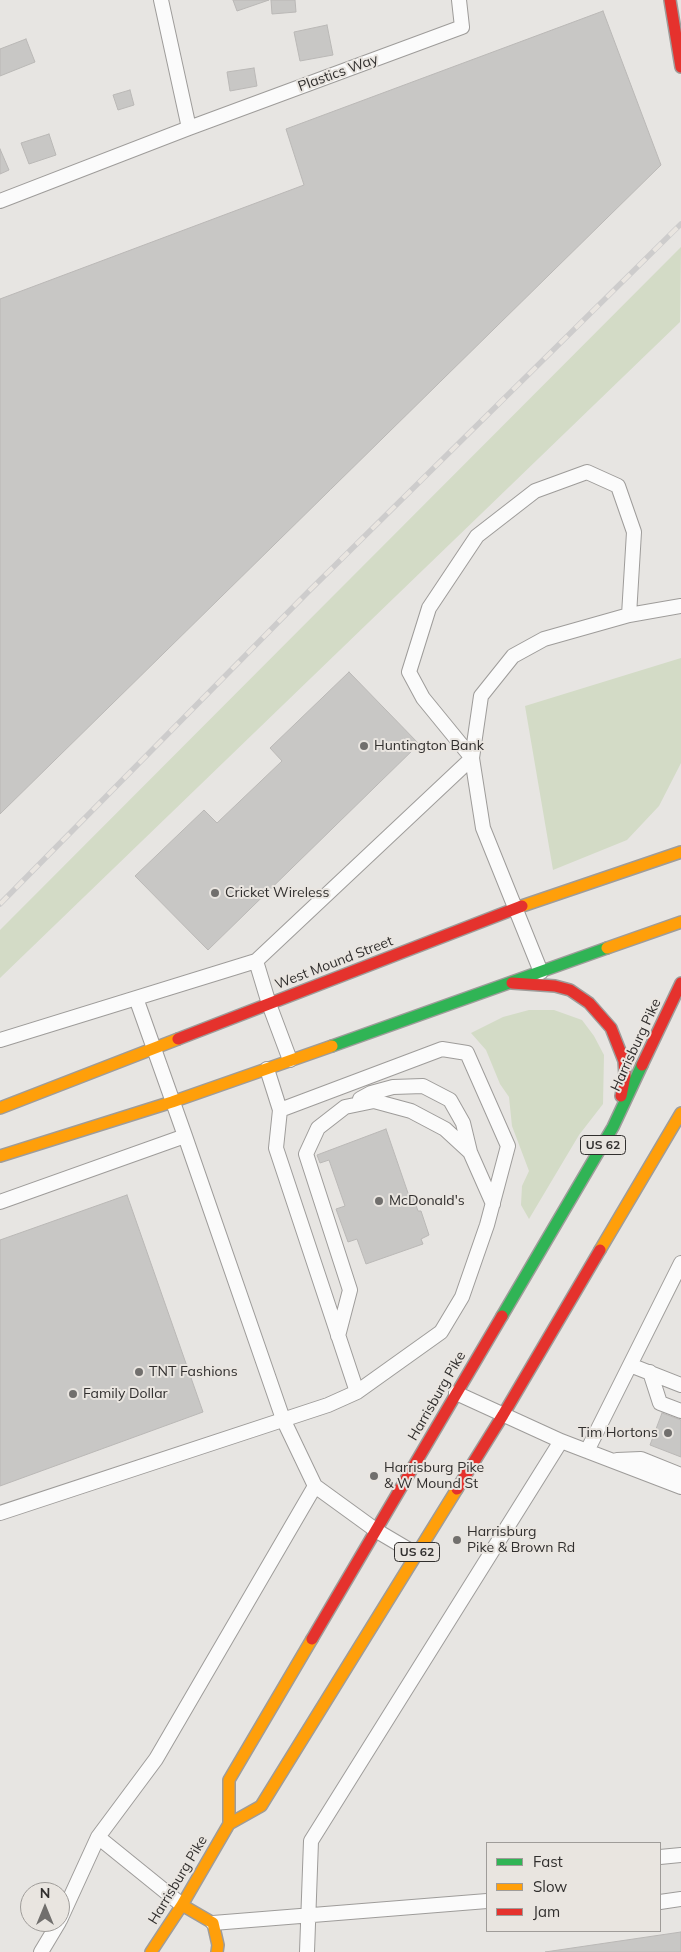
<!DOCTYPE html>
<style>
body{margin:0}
#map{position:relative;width:681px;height:1952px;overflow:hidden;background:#e7e5e2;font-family:Mulish,sans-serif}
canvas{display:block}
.legend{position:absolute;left:486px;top:1842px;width:175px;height:90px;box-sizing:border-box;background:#e9e5e0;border:1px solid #9f9c99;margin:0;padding:6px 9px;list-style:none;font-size:15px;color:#312f2e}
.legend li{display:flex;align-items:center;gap:10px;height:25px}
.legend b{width:25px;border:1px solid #9f9c99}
.north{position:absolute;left:20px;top:1882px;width:50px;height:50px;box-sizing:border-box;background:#e9e5e0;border:1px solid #9f9c99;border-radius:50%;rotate:0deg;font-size:14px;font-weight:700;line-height:20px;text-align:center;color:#312f2e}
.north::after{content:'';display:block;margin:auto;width:18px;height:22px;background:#716f6d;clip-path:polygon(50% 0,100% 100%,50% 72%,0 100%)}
</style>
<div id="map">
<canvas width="681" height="1952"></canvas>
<ul class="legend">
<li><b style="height:6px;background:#30b455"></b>Fast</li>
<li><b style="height:6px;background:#ff9f0a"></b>Slow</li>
<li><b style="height:6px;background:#e5322d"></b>Jam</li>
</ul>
<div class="north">N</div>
</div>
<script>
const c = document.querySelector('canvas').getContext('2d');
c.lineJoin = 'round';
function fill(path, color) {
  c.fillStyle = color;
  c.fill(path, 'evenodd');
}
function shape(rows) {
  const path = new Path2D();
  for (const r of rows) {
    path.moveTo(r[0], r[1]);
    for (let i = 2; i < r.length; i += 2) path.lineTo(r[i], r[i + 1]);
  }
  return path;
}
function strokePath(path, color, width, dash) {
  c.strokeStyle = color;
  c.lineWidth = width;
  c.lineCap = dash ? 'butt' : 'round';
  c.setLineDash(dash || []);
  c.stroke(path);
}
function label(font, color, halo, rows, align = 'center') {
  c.font = font + ' Mulish,sans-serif';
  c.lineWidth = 4;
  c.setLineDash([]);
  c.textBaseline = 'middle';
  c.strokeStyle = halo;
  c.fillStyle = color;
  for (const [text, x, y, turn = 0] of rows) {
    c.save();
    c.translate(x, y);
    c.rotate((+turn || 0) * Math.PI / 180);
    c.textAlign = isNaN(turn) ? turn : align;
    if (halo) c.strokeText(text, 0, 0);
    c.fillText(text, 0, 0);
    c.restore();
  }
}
fill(shape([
 [681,247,680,322,0,978,0,930],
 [681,658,681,763,659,806,627,840,553,870,525,706],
 [529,1010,554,1010,582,1020,594,1036,604,1055,603,1104,579,1135,529,1219,521,1205,522,1186,529,1171,512,1126,509,1097,500,1084,486,1050,471,1033,503,1017]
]), '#d3dbc6');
const building = shape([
 [233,0,269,0,237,11,233,0],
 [271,0,295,0,296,12,272,14,271,0],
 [603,11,661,165,0,814,0,299,304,185,286,129,603,11],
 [327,25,333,55,300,61,294,32,327,25],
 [26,39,35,62,0,76,0,49,26,39],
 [254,68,257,86,230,91,227,72,254,68],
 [130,90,134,105,118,110,113,95,130,90],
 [49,134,56,155,29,164,21,143,49,134],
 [0,149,9,170,0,174,0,149],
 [349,672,419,744,208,950,135,876,204,810,217,823,282,761,270,748,349,672],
 [386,1129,409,1196,412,1194,418,1211,421,1211,429,1235,421,1239,423,1244,366,1264,357,1239,348,1242,336,1209,345,1206,329,1160,320,1163,317,1155,386,1129],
 [127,1195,203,1412,0,1486,0,1240,127,1195],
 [662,1413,681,1420,681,1457,650,1445,662,1413],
 [681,1932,681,1952,545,1952,681,1932]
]);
fill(building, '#c8c7c5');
strokePath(building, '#bab8b6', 1);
const lane = shape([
 [161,0,189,128],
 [0,201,189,128,462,27,459,0],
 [541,972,483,828,472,758,423,698,409,672,429,608,477,536,535,491,587,472,618,486,634,532,629,615],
 [136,998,185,1136,283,1419,315,1486,377,1531,416,1554],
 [0,1040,256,961],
 [290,1060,269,1004,256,961,472,758,481,696,513,656,544,639,629,615,681,606],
 [267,1069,280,1110,276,1148,357,1392],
 [360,1099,371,1093,393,1087,423,1086,450,1100,463,1123,470,1152],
 [0,1202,185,1136],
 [338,1336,350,1290,306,1154,318,1128,345,1107,374,1101,411,1111,445,1129,470,1152,493,1204],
 [630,1365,681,1385],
 [650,1372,660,1403,681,1411],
 [456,1393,561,1441,587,1451,681,1263],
 [587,1451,681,1487],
 [617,1460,641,1459,681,1475],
 [0,1513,328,1405,357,1392,441,1332,462,1297,487,1225,508,1146,467,1053,442,1049,280,1110],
 [98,1837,182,1905],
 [660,1857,681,1855],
 [660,1902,681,1899],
 [60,1920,98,1837,156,1759,315,1486],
 [213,1923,487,1901],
 [41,1952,59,1922],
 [307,1952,311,1841,561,1441]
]);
const fast = shape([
 [332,1046,607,948],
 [502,1316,613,1127,642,1065]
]);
const slow = shape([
 [522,906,681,852],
 [607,948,681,922],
 [0,1108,178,1039],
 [0,1156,172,1102,332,1046],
 [600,1250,681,1113],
 [229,1824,261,1806,457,1489],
 [182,1905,213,1923,218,1945,217,1952],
 [151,1952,182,1905,229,1824,229,1780,312,1639]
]);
const jam = shape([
 [670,0,681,67],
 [512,983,555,986,570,990,589,1003,611,1028,624,1061,625,1076,621,1096],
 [178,1039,522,906],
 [642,1065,681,983],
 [457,1489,503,1415,600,1250],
 [312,1639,502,1316]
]);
strokePath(lane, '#9e9c9a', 16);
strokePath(fast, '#9e9c9a', 14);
strokePath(slow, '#9e9c9a', 14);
strokePath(jam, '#9e9c9a', 14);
strokePath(lane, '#fbfbfb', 14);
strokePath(fast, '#30b455', 11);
strokePath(slow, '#ff9f0a', 11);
strokePath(jam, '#e5322d', 11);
const rail = shape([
 [0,904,308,592,681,224]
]);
strokePath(rail, '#cdcccc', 5.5);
strokePath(rail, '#e9e5e0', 4, [11]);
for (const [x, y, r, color] of [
 [364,746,5,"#716f6d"],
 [215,893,5,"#716f6d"],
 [379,1201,5,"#716f6d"],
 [139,1372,5,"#716f6d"],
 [73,1394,5,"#716f6d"],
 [668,1433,5,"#716f6d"],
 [374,1476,5,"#716f6d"],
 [457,1540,5,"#716f6d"]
]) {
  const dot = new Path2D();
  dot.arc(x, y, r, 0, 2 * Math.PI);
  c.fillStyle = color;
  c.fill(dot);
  strokePath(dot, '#e9e5e0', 2);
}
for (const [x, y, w] of [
 [603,1145,45],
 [417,1552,45]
]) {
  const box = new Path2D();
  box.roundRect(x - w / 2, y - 9.5, w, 19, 4);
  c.fillStyle = '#e9e5e0';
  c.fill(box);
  strokePath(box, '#312f2e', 1);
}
label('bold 12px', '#312f2e', null, [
 ["US 62",603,1145],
 ["US 62",417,1552]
]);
label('14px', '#312f2e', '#e9e5e0', [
 ["Plastics Way",338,73,-20],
 ["West Mound Street",334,963,-21],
 ["Harrisburg Pike",636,1045,-65],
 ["Harrisburg Pike",437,1396,-60],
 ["Harrisburg Pike",178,1880,-59]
]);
label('14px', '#312f2e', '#e9e5e0', [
 ["Huntington Bank",374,746],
 ["Cricket Wireless",225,893],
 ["McDonald's",389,1201],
 ["TNT Fashions",149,1372],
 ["Family Dollar",83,1394],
 ["Tim Hortons",658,1433,"right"],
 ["Harrisburg Pike",384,1468],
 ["& W Mound St",384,1484],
 ["Harrisburg",467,1532],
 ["Pike & Brown Rd",467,1548]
], 'left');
</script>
